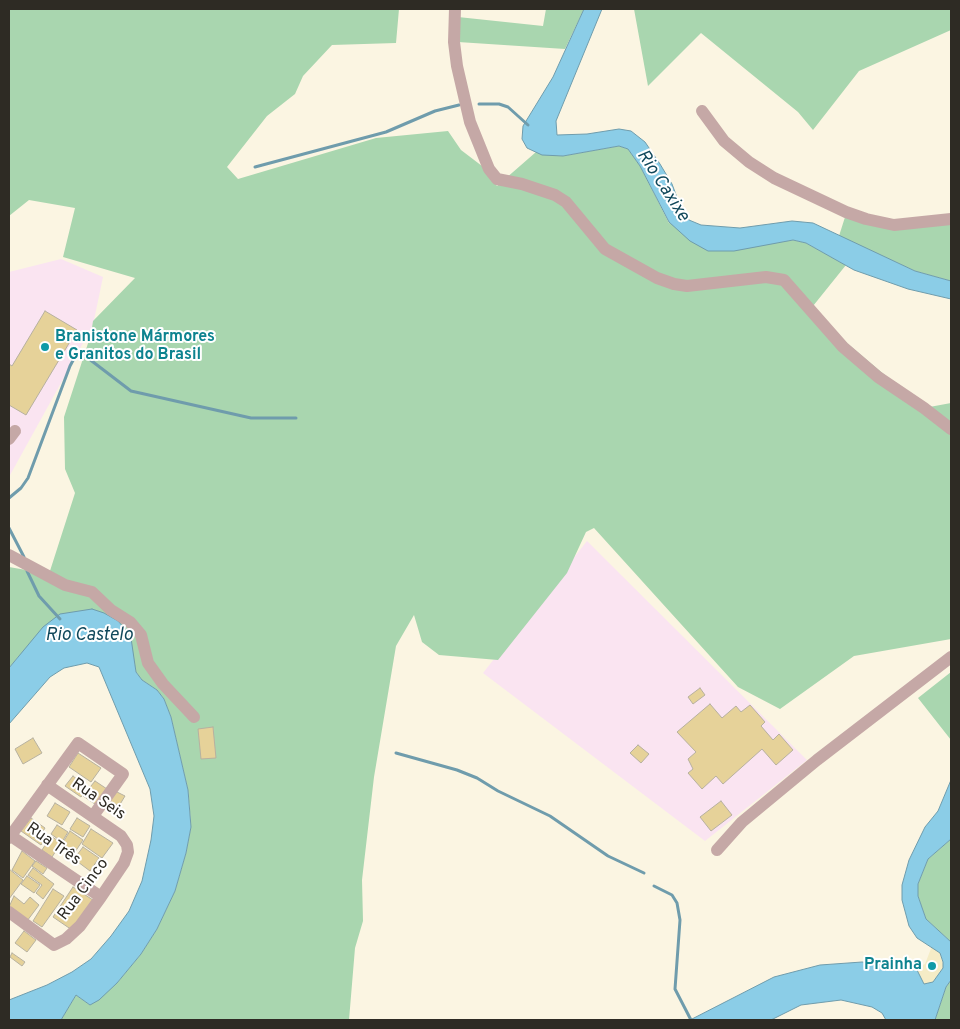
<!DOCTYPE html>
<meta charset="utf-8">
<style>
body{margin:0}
#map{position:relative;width:960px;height:1029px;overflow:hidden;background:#fbf5e2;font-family:Overpass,sans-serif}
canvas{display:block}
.frame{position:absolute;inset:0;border:10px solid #2e2b24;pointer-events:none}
</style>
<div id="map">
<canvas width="960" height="1029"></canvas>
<div class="frame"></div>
</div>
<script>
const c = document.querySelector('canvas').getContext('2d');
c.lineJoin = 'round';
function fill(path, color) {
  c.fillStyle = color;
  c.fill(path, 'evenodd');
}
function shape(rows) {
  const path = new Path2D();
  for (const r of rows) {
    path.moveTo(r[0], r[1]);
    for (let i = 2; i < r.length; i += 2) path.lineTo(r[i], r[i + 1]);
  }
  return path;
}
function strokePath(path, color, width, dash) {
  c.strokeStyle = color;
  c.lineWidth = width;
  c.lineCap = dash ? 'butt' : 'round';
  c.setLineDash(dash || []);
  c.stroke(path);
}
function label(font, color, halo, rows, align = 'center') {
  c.font = font + ' Overpass,sans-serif';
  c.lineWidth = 4;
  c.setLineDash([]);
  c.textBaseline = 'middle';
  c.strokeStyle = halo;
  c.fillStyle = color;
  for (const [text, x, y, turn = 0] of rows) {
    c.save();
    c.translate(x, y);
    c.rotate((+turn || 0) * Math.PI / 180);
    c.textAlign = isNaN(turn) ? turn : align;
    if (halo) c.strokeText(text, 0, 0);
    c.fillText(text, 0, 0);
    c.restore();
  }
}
fill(shape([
 [61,259,103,277,93,325,9,477,9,272],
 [587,541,807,760,705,841,483,673]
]), '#fae4f1');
fill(shape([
 [9,9,399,9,396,43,332,45,303,76,295,94,267,116,227,167,238,179,376,138,448,131,461,150,482,166,497,186,536,152,563,156,619,146,628,149,640,166,669,223,772,243,793,240,806,243,846,265,809,311,924,408,951,403,951,639,854,656,780,709,738,687,594,528,586,532,567,573,498,660,439,655,422,642,414,615,396,646,374,777,362,880,363,921,355,948,349,1020,61,1020,76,995,90,1005,117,983,141,954,157,929,175,891,186,853,191,827,190,812,188,790,171,717,164,699,157,690,142,680,136,672,133,657,20,655,9,668,9,567,49,574,75,493,65,469,64,417,91,334,93,321,135,278,63,257,75,208,29,200,9,216],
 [546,9,584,9,565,49,458,42,458,17,543,26],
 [634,9,951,9,951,30,859,71,813,130,798,112,701,33,648,86],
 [846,214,880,226,951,223,951,281,915,271,839,236],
 [951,672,951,740,918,698],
 [951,839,951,942,926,919,918,896,918,884,928,859],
 [951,980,951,1020,935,1020,946,987]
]), '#a9d6af');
fill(shape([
 [932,946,940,953,944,968,933,982,924,984,917,970,914,969,925,964]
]), '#f5ecc6');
const water = shape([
 [584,9,602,9,556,121,557,135,587,134,619,129,631,131,645,142,660,164,672,184,682,211,689,220,701,225,740,228,792,221,813,223,915,271,951,281,951,299,908,289,854,270,806,243,793,240,734,251,708,251,690,241,669,222,640,166,628,149,619,146,563,156,542,155,527,148,522,139,523,126,553,77,584,9],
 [92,609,104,613,118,621,126,630,131,638,136,672,142,680,157,690,164,699,171,717,188,790,191,827,186,853,175,891,157,929,141,954,117,983,99,1000,90,1005,76,995,61,1020,9,1020,9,1000,47,985,72,972,91,959,111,936,129,911,142,881,151,840,154,816,150,789,99,667,87,663,64,668,50,677,9,724,9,668,43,627,60,614,92,609],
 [951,780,951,839,928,859,918,884,918,896,926,919,951,942,951,980,946,987,935,1020,886,1020,882,1013,872,1007,841,1000,801,1005,771,1020,690,1020,774,977,820,965,862,962,914,969,917,970,924,984,933,982,943,968,943,962,940,953,917,938,909,926,902,900,902,885,909,860,925,827,938,811,951,780]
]);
fill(water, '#8bcde7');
strokePath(water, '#6f9cac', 1);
strokePath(shape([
 [479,104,499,104,508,107,528,125],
 [255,167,386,132,435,111,459,105],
 [9,498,21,488,28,478,70,366,77,353,80,352,131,391,251,418,296,418],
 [9,528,24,557],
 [27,571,39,596,60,619],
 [396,753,457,770,477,778,498,791,550,816,608,856,644,873],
 [654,886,672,895,677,903,680,920,675,989,691,1020]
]), '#6f9cac', 3);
const building = shape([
 [45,311,77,330,26,415,9,405,9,364,12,366,45,311],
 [700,688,705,695,693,704,688,697,700,688],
 [710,704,722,718,736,706,741,712,750,705,765,722,761,726,773,740,779,734,793,750,776,765,762,749,723,784,716,776,702,789,688,773,693,769,688,759,696,752,677,732,710,704],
 [213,727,216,758,201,759,198,729,213,727],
 [33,738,42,753,23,764,15,749,33,738],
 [638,745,649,754,641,763,630,753,638,745],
 [78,753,101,768,91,782,69,767,78,753],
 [73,776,88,788,81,797,65,786,73,776],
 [95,781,107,789,95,804,83,796,95,781],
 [115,791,125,796,119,806,110,801,115,791],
 [721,801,732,815,711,831,700,817,721,801],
 [55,803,70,812,62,825,47,816,55,803],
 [31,818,45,828,42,833,47,837,41,845,21,831,31,818],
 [77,818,90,826,83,837,70,829,77,818],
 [57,825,68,832,62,842,51,834,57,825],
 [91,829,113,843,102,858,82,844,91,829],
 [70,831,83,840,73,855,60,847,70,831],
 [51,836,61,843,52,857,42,850,51,836],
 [83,847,99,858,90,871,74,859,83,847],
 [22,851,35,861,23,878,12,870,22,851],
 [36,861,47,868,43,874,32,866,36,861],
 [33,868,54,884,43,899,36,893,42,885,28,875,33,868],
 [9,869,23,880,9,899,9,869],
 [27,876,40,885,34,893,21,884,27,876],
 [73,887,93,900,72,930,53,917,73,887],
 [53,889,64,896,42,927,33,921,53,889],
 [14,896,24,904,30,897,39,905,27,921,9,907,14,896],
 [24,931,36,940,27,952,15,943,24,931],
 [12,953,25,962,22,966,10,957,12,953]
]);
fill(building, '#e6d299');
strokePath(building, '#b7b1a0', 1);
strokePath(shape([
 [455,9,454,42,457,66,470,122,489,169,497,179,522,184,555,195,566,202,605,249,657,278,674,284,687,286,766,277,784,280,843,347,878,377,924,408,951,429],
 [702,111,724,141,749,162,774,178,846,212,866,219,894,225,951,219],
 [9,439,15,431],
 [9,555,65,585,92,592,111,610,130,622,141,635,148,663,163,684,194,717],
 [11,836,101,897],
 [9,838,78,743,123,774,93,816],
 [717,850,742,822,817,760,951,657],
 [9,912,54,945,66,939,80,926,101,897,124,863,128,852,127,845,121,836,47,785]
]), '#c5a8a6', 12);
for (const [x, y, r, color] of [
 [45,347,5,"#0f9aa8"],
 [932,966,5,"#0f9aa8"]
]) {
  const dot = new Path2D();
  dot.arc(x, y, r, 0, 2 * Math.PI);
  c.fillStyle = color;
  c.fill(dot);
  strokePath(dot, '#fff', 2);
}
label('bold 16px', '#0d838f', '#fff', [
 ["Branistone Mármores",55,338],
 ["e Granitos do Brasil",55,356],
 ["Prainha",922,966,"right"]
], 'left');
label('16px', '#2e2b24', '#fff', [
 ["Rua Seis",98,800,34],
 ["Rua Três",53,845,35],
 ["Rua Cinco",84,890,-53]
]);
label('italic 18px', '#10485b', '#fff', [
 ["Rio Caxixe",662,186,57],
 ["Rio Castelo",89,636]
]);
</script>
